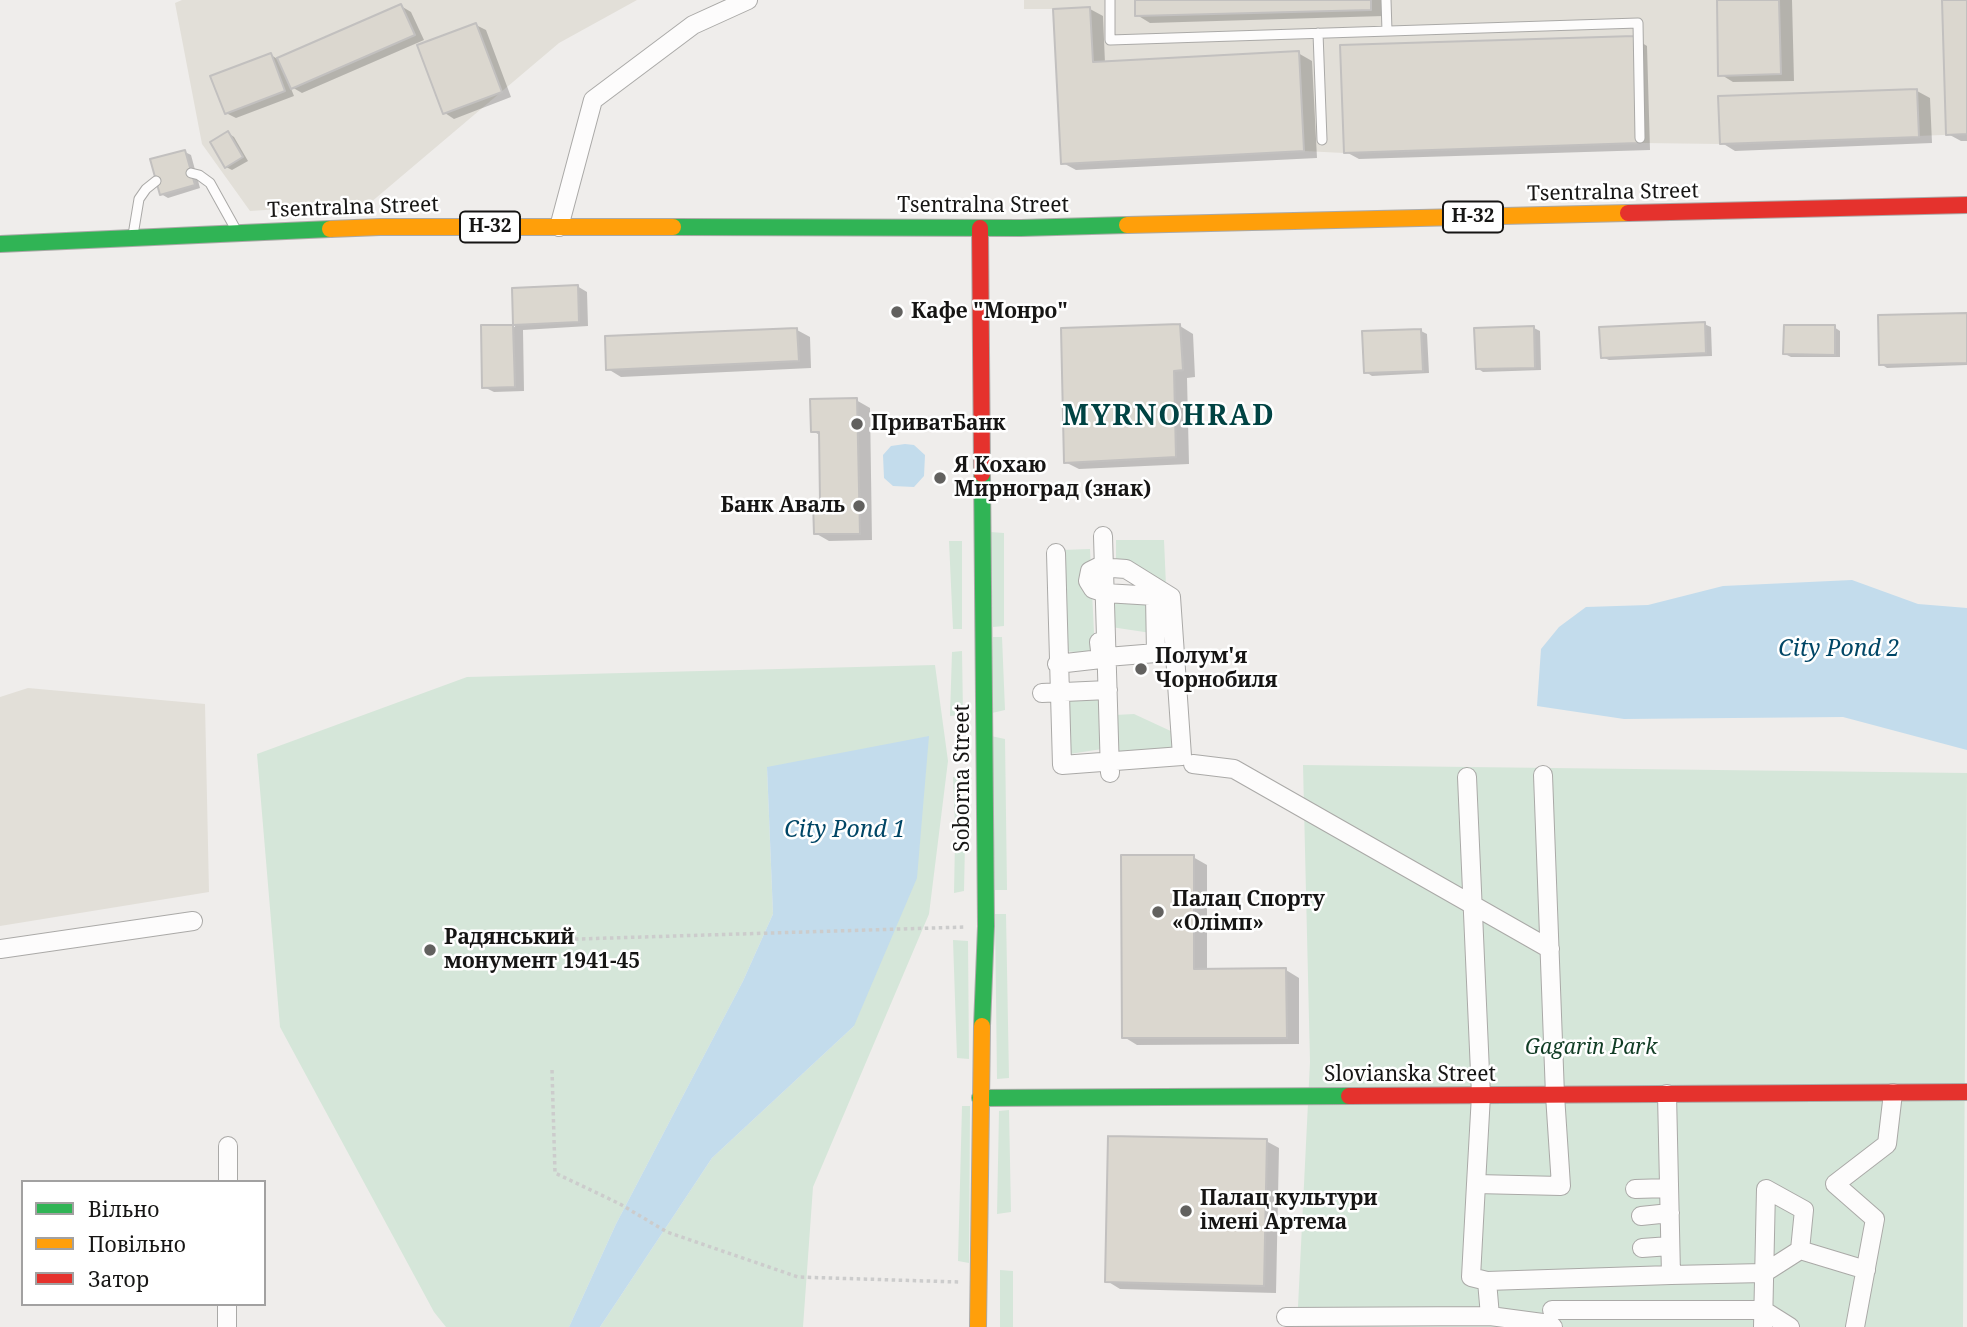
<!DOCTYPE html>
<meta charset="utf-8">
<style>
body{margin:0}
#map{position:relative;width:1967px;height:1327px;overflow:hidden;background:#efedeb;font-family:"Noto Serif",serif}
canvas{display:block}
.legend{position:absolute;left:21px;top:1180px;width:245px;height:126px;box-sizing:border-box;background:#fff;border:2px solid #a2a1a1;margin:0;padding:9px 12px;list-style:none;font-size:21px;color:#161514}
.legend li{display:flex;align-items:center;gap:14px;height:35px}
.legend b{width:35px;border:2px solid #a2a1a1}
</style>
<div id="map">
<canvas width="1967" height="1327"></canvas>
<ul class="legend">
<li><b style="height:9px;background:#30b455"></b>Вільно</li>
<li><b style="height:9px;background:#ff9f0a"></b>Повільно</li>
<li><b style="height:9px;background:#e5322d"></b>Затор</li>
</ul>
</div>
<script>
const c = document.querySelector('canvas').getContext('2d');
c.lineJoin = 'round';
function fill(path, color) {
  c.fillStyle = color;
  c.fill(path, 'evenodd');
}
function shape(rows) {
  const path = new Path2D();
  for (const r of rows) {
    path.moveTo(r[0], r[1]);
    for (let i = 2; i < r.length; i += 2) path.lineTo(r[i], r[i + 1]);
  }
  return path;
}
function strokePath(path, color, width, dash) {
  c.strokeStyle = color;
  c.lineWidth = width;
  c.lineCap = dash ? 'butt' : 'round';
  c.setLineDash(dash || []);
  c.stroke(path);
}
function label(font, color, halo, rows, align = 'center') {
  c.font = font + ' "Noto Serif",serif';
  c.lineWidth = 5;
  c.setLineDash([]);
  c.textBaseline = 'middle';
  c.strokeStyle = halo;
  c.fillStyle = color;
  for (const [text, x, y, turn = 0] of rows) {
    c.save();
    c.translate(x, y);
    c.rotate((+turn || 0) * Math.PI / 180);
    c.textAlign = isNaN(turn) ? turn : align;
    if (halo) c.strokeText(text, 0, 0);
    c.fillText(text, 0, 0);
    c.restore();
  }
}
fill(shape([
 [182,0,637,0,559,43,370,203,250,211,202,144,175,3],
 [1024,0,1967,0,1967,134,1720,144,1643,143,1344,153,1304,151,1061,164,1053,9,1024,9],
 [28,688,205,704,209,892,0,926,0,697]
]), '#e2dfd8');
fill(shape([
 [990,532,1004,533,1004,626,993,627],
 [1116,540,1164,540,1166,586,1116,560],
 [949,541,962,541,962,629,953,629],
 [1090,549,1095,654,1064,651,1062,550],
 [1112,602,1152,603,1151,633,1111,627],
 [993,637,1002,637,1005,710,992,713],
 [962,651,963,715,950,716,952,652],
 [935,665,948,761,929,914,813,1187,803,1327,600,1327,712,1158,854,1026,767,767,773,914,743,981,616,1224,569,1327,446,1327,434,1312,280,1027,257,754,467,677],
 [1100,697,1102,749,1070,754,1066,701],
 [1134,714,1175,733,1171,750,1113,753,1115,715],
 [991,736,1005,739,1007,890,995,890],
 [1303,765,1967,773,1963,1327,1297,1327,1310,1062],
 [953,777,963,779,964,825,955,825],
 [955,840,965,843,964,891,954,893],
 [995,914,1006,914,1009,1078,997,1079],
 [953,940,968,941,969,1059,957,1058],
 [962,1106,970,1106,969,1263,958,1261],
 [1009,1110,1011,1212,997,1214,999,1111],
 [1000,1270,1013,1271,1013,1327,1000,1327]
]), '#d5e6d9');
fill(shape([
 [905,444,914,445,925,455,924,476,914,487,893,486,884,478,883,455,891,446],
 [1852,580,1918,604,1967,608,1967,750,1843,717,1624,719,1537,706,1541,649,1559,627,1586,607,1648,605,1723,586],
 [929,736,917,878,854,1026,712,1158,600,1327,569,1327,616,1224,743,981,773,914,767,767]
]), '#c3dcec');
fill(shape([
 [1136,0,1383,0,1384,16,1150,23,1137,15],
 [1718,0,1792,0,1794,81,1733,82,1720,74],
 [1944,0,1967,0,1967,141,1961,141,1948,134],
 [401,6,411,12,424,40,302,93,290,86,294,96,236,118,226,113,271,55,279,60],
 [1090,9,1103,16,1105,63,1298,53,1312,61,1317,158,1076,170,1063,163],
 [476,25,486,30,511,97,454,119,445,113],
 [1634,38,1647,46,1650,150,1359,159,1346,152],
 [1917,91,1930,98,1932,143,1735,151,1722,143],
 [228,133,234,137,248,161,232,170,226,167],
 [185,152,191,155,200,188,168,198,161,194],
 [577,286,587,292,588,326,523,330,524,391,494,392,484,387,483,327,515,327,514,289],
 [1967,315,1967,365,1887,368,1881,364],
 [1704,324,1711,327,1712,356,1609,360,1602,357],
 [1180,326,1193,334,1195,377,1187,378,1189,464,1079,469,1065,462],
 [1834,327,1840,331,1840,357,1791,357,1785,354],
 [1534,328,1540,331,1541,370,1483,372,1477,368],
 [797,330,810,337,811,368,621,377,608,369],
 [1421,331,1427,334,1429,373,1372,376,1366,372],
 [856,400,870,408,872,540,829,541,815,533,822,503,821,436,813,431],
 [1193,857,1207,865,1207,970,1286,970,1299,978,1299,1044,1137,1045,1124,1037],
 [1266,1141,1279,1148,1276,1293,1120,1289,1107,1281]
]), '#0003');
const building = shape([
 [1135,0,1371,0,1371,10,1135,16,1135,0],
 [1717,0,1779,0,1781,74,1718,76,1717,0],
 [1942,0,1967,0,1967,134,1946,135,1942,0],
 [401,4,415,35,291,89,277,58,401,4],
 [1090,7,1093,62,1299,51,1304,151,1061,164,1053,9,1090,7],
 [476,23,502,92,443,114,417,45,476,23],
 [1634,36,1638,143,1344,153,1340,45,1634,36],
 [271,53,285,91,225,114,210,76,271,53],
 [1917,89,1919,137,1720,144,1718,96,1917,89],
 [228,131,243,157,225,168,210,142,228,131],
 [185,150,195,185,160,195,150,159,185,150],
 [578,285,579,322,513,325,512,288,578,285],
 [1967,313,1967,363,1879,365,1878,315,1967,313],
 [1705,322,1706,353,1601,358,1599,327,1705,322],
 [1180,324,1183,370,1174,371,1176,457,1064,463,1061,328,1180,324],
 [481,325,513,325,515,387,482,388,481,325],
 [1784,325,1835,325,1835,355,1783,354,1784,325],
 [1534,326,1535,368,1476,369,1474,328,1534,326],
 [797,328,799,361,606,370,605,336,797,328],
 [1421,329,1423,371,1364,373,1362,331,1421,329],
 [857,398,860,534,814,534,813,501,820,501,819,432,811,432,810,399,857,398],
 [1121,855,1194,855,1194,969,1286,968,1287,1038,1122,1038,1121,855],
 [1108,1136,1267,1139,1264,1286,1105,1282,1108,1136]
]);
fill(building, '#dbd7cf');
strokePath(building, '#c2c0bf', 2);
const lane = shape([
 [1110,0,1110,40,1638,23,1640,138],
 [1386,0,1387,31],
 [1318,33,1322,140],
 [191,173,199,175,210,183,235,228],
 [133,235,139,199,146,189,156,181]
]);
const street = shape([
 [559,227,593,100,693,25,748,0],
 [1103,536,1110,773],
 [1056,553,1062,765,1182,756,1171,597,1126,569,1098,567,1090,571,1088,581,1093,589,1105,593,1171,597],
 [1155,596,1156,653,1175,651],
 [1107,657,1156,653],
 [1057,664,1101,659,1099,642],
 [1042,693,1108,690],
 [1193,764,1234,769,1550,949],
 [1467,777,1481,1095,1476,1184],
 [0,949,193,921],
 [228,1182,228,1146],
 [1635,1189,1669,1188],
 [1641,1216,1670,1213],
 [1642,1248,1670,1246],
 [1671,1275,1764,1273,1800,1250],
 [1487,1281,1671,1275,1667,1094],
 [1552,1310,1763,1310,1790,1327],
 [1490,1316,1550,1324,1553,1327],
 [1286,1317,1490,1316,1487,1281,1471,1277,1476,1184,1561,1186,1555,1095,1543,775],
 [227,1327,227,1304],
 [1763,1327,1766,1189,1804,1210,1800,1250,1866,1270],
 [1855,1327,1875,1219,1835,1184,1887,1144,1893,1093]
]);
const fast = shape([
 [673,227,1021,228,1127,225],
 [0,244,330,229],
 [982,474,986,926,982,1026],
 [980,1098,1349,1096]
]);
const slow = shape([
 [1127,225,1628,213],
 [330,229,380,227,673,227],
 [978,1327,982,1026]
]);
const jam = shape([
 [1628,213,1967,205],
 [980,228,982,474],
 [1349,1096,1967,1092]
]);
strokePath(lane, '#aaa9a7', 11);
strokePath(street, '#aaa9a7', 20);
strokePath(fast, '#aaa9a7', 18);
strokePath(slow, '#aaa9a7', 18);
strokePath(jam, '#aaa9a7', 18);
strokePath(shape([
 [449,943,965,927],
 [552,1070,555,1173,620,1204,667,1232,798,1277,959,1282]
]), '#ccc', 3.5, [3.5, 3.5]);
strokePath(lane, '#fdfcfc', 9);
strokePath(street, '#fdfcfc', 18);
strokePath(fast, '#30b455', 16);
strokePath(slow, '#ff9f0a', 16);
strokePath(jam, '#e5322d', 16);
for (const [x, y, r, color] of [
 [897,312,7,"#62615f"],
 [857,424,7,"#62615f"],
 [940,478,7,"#62615f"],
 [859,506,7,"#62615f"],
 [1141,669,7,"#62615f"],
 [1158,912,7,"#62615f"],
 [430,950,7,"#62615f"],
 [1186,1211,7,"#62615f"]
]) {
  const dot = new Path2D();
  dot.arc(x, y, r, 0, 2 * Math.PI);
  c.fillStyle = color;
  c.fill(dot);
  strokePath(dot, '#fff', 2.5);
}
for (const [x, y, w] of [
 [1473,217,60],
 [490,227,60]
]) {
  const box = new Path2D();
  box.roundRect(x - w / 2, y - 15.5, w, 31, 5);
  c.fillStyle = '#fff';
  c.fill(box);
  strokePath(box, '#161514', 2);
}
label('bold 19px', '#161514', null, [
 ["Н-32",1473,217],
 ["Н-32",490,227]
]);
label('21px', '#161514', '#fff', [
 ["Tsentralna Street",1613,193,-1],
 ["Tsentralna Street",983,206],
 ["Tsentralna Street",353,208,-2],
 ["Soborna Street",963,778,-90],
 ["Slovianska Street",1410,1075]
]);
label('bold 21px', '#161514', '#fff', [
 ["Кафе \"Монро\"",911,312],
 ["ПриватБанк",871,424],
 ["Я Кохаю",954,466],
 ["Мирноград (знак)",954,490],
 ["Банк Аваль",845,506,"right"],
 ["Полум'я",1155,657],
 ["Чорнобиля",1155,681],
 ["Палац Спорту",1172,900],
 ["«Олімп»",1172,924],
 ["Радянський",444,938],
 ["монумент 1941-45",444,962],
 ["Палац культури",1200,1199],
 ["імені Артема",1200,1223]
], 'left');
label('italic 21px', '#113d25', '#fff', [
 ["Gagarin Park",1591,1048]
]);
label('italic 23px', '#004666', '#fff', [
 ["City Pond 2",1839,649],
 ["City Pond 1",845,830]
]);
c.letterSpacing = '2px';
label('bold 28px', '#004343', '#fff', [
 ["MYRNOHRAD",1169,417]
]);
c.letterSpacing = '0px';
</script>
